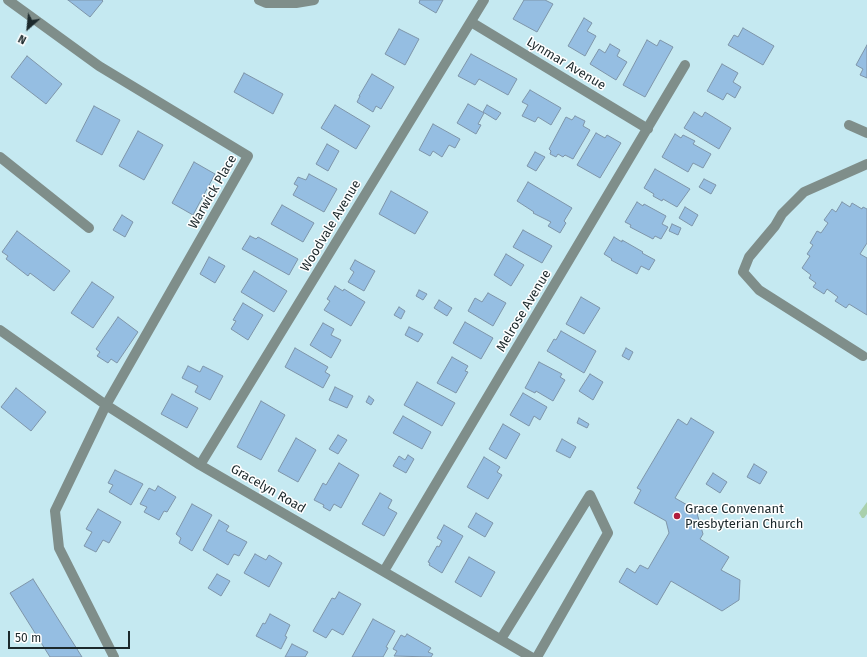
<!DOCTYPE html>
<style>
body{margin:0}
#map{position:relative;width:867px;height:657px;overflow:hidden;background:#c5e9f1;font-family:"Fira Sans",sans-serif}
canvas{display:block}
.north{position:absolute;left:8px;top:8px;width:40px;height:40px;-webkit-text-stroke:3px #fff;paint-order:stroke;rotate:207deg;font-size:11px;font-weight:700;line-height:16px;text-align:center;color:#1c292c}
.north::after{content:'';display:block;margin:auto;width:14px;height:18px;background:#1c292c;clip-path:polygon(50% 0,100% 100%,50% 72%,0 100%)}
.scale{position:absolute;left:8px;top:631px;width:122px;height:18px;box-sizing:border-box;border:2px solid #1c292c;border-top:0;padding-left:5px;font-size:12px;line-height:14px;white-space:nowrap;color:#1c292c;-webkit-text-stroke:3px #fff;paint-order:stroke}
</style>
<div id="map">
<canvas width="867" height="657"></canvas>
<div class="north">N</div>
<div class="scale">50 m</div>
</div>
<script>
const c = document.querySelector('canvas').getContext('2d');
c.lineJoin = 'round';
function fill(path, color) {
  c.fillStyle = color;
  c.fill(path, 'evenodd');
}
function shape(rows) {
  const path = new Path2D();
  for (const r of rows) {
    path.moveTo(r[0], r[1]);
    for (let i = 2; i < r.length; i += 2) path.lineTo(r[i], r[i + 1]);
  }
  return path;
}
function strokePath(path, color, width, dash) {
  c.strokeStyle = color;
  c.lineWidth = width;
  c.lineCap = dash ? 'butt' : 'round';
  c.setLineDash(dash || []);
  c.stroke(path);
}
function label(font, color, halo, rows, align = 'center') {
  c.font = font + ' "Fira Sans",sans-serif';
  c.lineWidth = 3;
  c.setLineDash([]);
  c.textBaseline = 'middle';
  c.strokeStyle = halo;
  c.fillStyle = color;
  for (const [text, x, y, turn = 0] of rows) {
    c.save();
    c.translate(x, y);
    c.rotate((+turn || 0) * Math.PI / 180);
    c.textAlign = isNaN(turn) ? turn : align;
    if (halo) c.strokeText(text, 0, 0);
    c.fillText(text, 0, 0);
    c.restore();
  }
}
fill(shape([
 [867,502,867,514,864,518,862,518,859,513]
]), '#a9d0ac');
const building = shape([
 [68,0,102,0,103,1,90,17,68,0],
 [420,0,443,0,436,13,419,3,420,0],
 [524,0,545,0,553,4,537,32,513,19,524,0],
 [584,18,592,23,587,31,596,36,585,56,568,46,584,18],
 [743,28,774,46,763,65,728,45,734,35,738,37,743,28],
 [399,29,419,39,405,65,385,54,399,29],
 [647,40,657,46,660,40,673,47,645,97,623,85,647,40],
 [610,44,620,50,617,56,627,62,616,80,590,64,599,49,605,53,610,44],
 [867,45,867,78,860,75,863,69,856,65,867,45],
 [471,54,517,79,508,95,479,79,475,85,458,76,471,54],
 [27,56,62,84,46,104,11,77,27,56],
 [722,64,738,73,733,82,741,87,735,98,727,93,723,100,707,91,722,64],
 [244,73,283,94,273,114,234,92,244,73],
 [372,74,394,87,381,109,376,106,373,112,357,102,360,96,359,96,372,74],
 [530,90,561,108,551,125,538,117,535,122,522,116,528,105,522,102,530,90],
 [468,104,484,113,478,124,481,125,476,134,457,123,468,104],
 [335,105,370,126,356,149,321,128,335,105],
 [487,105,501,113,496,120,483,112,487,105],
 [94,106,120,120,102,155,76,141,94,106],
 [694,112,702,117,705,112,731,128,719,149,684,128,694,112],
 [575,116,585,121,583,126,590,130,573,159,565,155,563,157,558,154,556,157,550,154,551,151,549,149,566,117,572,120,575,116],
 [433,124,460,139,455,148,449,145,442,157,433,151,430,156,419,150,433,124],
 [138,131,163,145,144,180,119,166,138,131],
 [596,133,605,138,607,135,621,143,600,178,577,165,596,133],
 [675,134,681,138,683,135,695,141,693,144,711,154,703,168,693,163,688,172,662,157,675,134],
 [327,144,339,151,328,171,316,164,327,144],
 [535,152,545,157,536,171,527,166,535,152],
 [194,162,215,174,193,215,172,203,194,162],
 [655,169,690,189,677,207,663,199,662,201,653,196,654,194,644,188,655,169],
 [309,174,337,189,324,212,293,195,298,186,294,184,298,177,306,180,309,174],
 [704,179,716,185,711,194,699,187,704,179],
 [528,182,572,208,564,221,566,223,560,233,548,226,551,222,533,213,534,212,517,201,528,182],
 [391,191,428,212,415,234,379,214,391,191],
 [637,202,643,206,644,204,666,216,662,224,668,227,661,239,655,236,653,239,630,227,631,225,625,222,637,202],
 [842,202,850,207,852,203,862,209,863,207,867,209,867,243,860,254,867,258,867,315,849,304,846,308,835,301,838,297,827,289,824,294,813,287,816,283,809,278,811,275,802,268,810,256,807,254,813,245,810,243,817,231,821,233,828,223,824,220,832,209,836,212,842,202],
 [282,205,314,223,303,242,271,224,282,205],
 [685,207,698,215,692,226,679,218,685,207],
 [122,215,133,222,125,237,113,230,122,215],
 [672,224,681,228,678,235,669,231,672,224],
 [523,230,552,246,542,263,513,247,523,230],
 [17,231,70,271,54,291,30,273,28,276,6,259,8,256,2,252,17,231],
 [250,236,256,239,258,237,298,259,289,275,242,249,250,236],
 [614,237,622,242,622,240,643,252,642,253,655,260,649,270,641,266,637,274,611,260,612,259,604,254,614,237],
 [506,254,524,265,511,286,494,275,506,254],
 [209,257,225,266,215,283,200,274,209,257],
 [355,260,375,271,364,291,348,282,354,272,350,269,355,260],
 [254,271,287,291,274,312,241,292,254,271],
 [92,282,114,297,93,328,71,313,92,282],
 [335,286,343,291,344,289,365,302,351,326,324,310,330,301,327,299,335,286],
 [419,290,427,294,423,300,416,296,419,290],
 [488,293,506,303,493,326,468,311,475,298,482,302,488,293],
 [581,297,600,308,584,334,566,324,581,297],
 [439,300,452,308,447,316,434,308,439,300],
 [243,303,263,315,248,340,231,329,236,321,233,320,243,303],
 [399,307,405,311,401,319,394,315,399,307],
 [118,317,138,332,117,363,111,359,108,363,97,356,100,352,96,349,118,317],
 [465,322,493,338,481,359,453,343,465,322],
 [323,323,334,329,331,335,341,340,331,358,310,345,323,323],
 [409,327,423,334,418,342,405,335,409,327],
 [561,331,596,351,584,373,547,351,554,339,556,340,561,331],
 [295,348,328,367,325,372,330,375,323,388,285,367,295,348],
 [626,348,633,352,629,360,622,356,626,348],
 [452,357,468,366,465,371,468,372,456,393,437,383,452,357],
 [539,362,562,374,560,377,565,380,553,401,536,391,535,393,525,388,539,362],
 [188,366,200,372,203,366,223,376,210,400,195,392,198,386,182,378,188,366],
 [590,374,603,382,593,400,579,391,590,374],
 [417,382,455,403,442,426,404,405,417,382],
 [335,387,353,396,347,408,329,400,335,387],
 [16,388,46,412,31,431,1,407,16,388],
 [523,393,547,407,540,420,534,416,529,426,510,415,523,393],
 [172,394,198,408,187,428,161,414,172,394],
 [369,396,374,400,371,405,366,402,369,396],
 [261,401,285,415,261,460,237,447,261,401],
 [403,416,431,432,422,449,393,433,403,416],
 [579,418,589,424,587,428,577,423,579,418],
 [691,418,714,432,675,498,696,510,703,534,700,539,729,557,721,570,740,580,739,600,722,611,671,581,657,605,619,582,627,568,635,573,640,565,648,569,669,533,666,521,634,503,641,490,637,488,678,419,687,425,691,418],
 [503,424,520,434,506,459,489,449,503,424],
 [338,435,347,440,338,454,329,449,338,435],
 [296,438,316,450,298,482,278,471,296,438],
 [562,439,576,447,570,458,556,451,562,439],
 [408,455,414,459,406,473,393,466,399,456,405,460,408,455],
 [484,457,500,467,497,472,502,475,488,499,467,487,484,457],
 [339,463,359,475,341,508,334,504,330,511,323,507,324,505,314,500,323,483,326,485,339,463],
 [754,464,767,472,760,484,747,477,754,464],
 [115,470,143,484,131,505,109,492,113,485,108,483,115,470],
 [713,473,727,482,720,493,706,484,713,473],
 [158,486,176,497,167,512,164,511,159,520,144,512,147,507,140,504,149,488,155,491,158,486],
 [380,493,392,500,388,508,397,513,384,536,362,524,380,493],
 [192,504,212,515,192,551,179,543,181,538,176,534,192,504],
 [98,509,121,522,109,543,103,540,96,552,84,546,92,532,86,529,98,509],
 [476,513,493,523,485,537,468,527,476,513],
 [219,520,229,526,226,531,247,542,239,556,234,554,228,565,203,550,219,520],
 [444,525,463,536,442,573,429,565,430,563,428,562,437,546,439,547,442,541,437,538,444,525],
 [255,554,266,560,269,555,282,563,269,587,244,573,255,554],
 [469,557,495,572,481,597,455,582,469,557],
 [217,574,230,581,221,596,208,588,217,574],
 [33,579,82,657,50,657,10,593,33,579],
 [339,592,361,604,343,635,332,629,326,638,313,631,332,598,335,599,339,592],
 [270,614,290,625,285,636,287,637,281,649,256,636,263,623,265,624,270,614],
 [373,619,395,631,386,647,388,648,383,657,352,657,373,619],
 [407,634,431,648,428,652,433,654,431,657,394,656,397,651,393,649,401,635,405,637,407,634],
 [292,644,308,652,305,657,285,657,292,644]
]);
fill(building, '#95bee2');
strokePath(building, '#7e95a9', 1);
strokePath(shape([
 [8,0,99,66,248,156,106,405,55,511,59,548,114,657],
 [259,0,266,3,296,3,314,0],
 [471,22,648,129],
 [849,125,867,133],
 [0,157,89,228],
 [0,330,106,405,200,465,531,657],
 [863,356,759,290,743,272,749,257,775,226,782,214,804,192,867,164],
 [200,465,484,0],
 [384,571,685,65],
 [501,639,590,495,608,533,537,657]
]), '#7f8e8a', 10);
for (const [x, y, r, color] of [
 [677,516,4,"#b01c3d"]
]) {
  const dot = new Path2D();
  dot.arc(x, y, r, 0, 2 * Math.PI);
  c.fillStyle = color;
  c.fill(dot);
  strokePath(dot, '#fff', 1.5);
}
label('13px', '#1c292c', '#fff', [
 ["Lynmar Avenue",566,64,31],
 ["Warwick Place",213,192,-60],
 ["Woodvale Avenue",331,226,-59],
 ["Melrose Avenue",524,311,-59],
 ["Gracelyn Road",268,489,30]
]);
label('13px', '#1c292c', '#fff', [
 ["Grace Convenant",685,509],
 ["Presbyterian Church",685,524]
], 'left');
</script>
